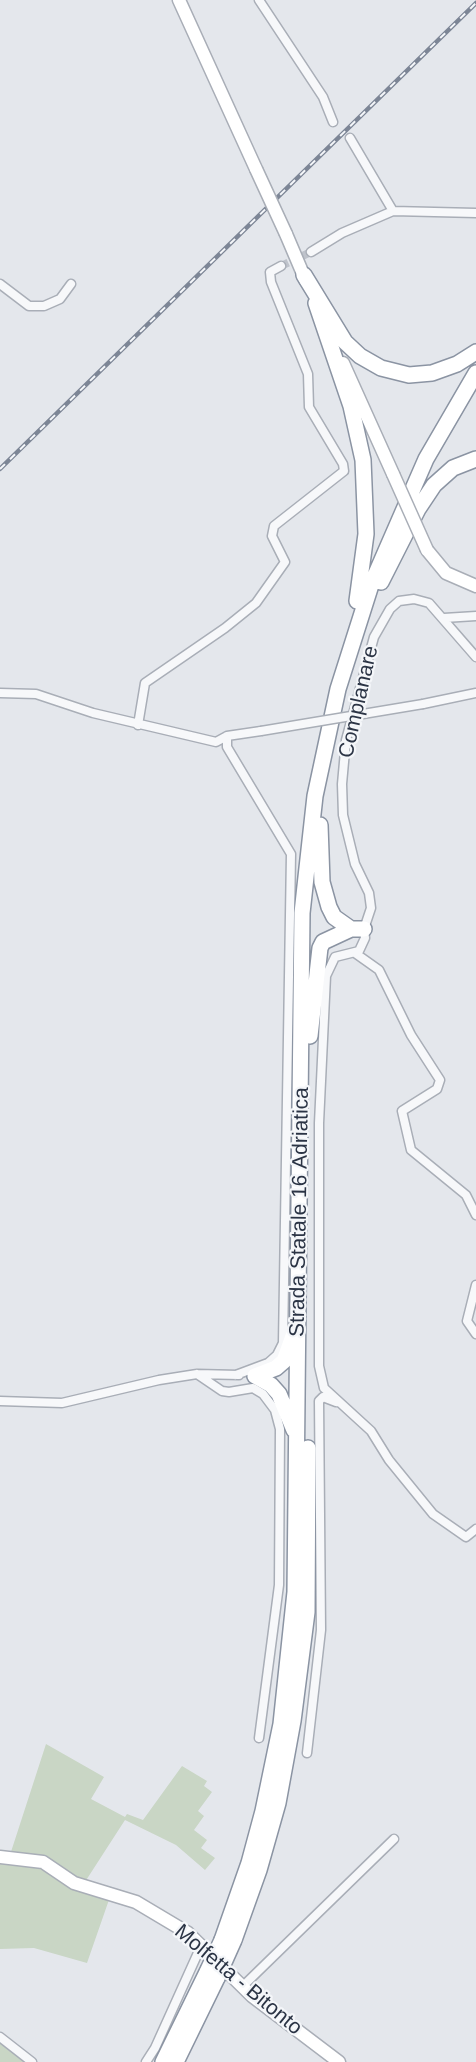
<!DOCTYPE html>
<style>
body{margin:0}
canvas{display:block;background:#e4e7ec}
</style>
<canvas width="476" height="2062"></canvas>
<script>
const c = document.querySelector('canvas').getContext('2d');
c.lineJoin = 'round';
function fill(path, color) {
  c.fillStyle = color;
  c.fill(path, 'evenodd');
}
function shape(rows) {
  const path = new Path2D();
  for (const r of rows) {
    path.moveTo(r[0], r[1]);
    for (let i = 2; i < r.length; i += 2) path.lineTo(r[i], r[i + 1]);
  }
  return path;
}
function strokePath(path, color, width, dash) {
  c.strokeStyle = color;
  c.lineWidth = width;
  c.lineCap = dash ? 'butt' : 'round';
  c.setLineDash(dash || []);
  c.stroke(path);
}
function label(font, color, halo, rows, align = 'center') {
  c.font = font + ' Helvetica,sans-serif';
  c.lineWidth = 4.5;
  c.setLineDash([]);
  c.textBaseline = 'middle';
  c.strokeStyle = halo;
  c.fillStyle = color;
  for (const [text, x, y, turn = 0] of rows) {
    c.save();
    c.translate(x, y);
    c.rotate((+turn || 0) * Math.PI / 180);
    c.textAlign = isNaN(turn) ? turn : align;
    if (halo) c.strokeText(text, 0, 0);
    c.fillText(text, 0, 0);
    c.restore();
  }
}
fill(shape([
 [46,1744,104,1777,91,1799,125,1817,127,1814,143,1820,182,1766,207,1781,204,1786,212,1792,198,1811,204,1816,194,1830,207,1840,201,1848,215,1858,205,1870,176,1845,125,1820,83,1885,111,1894,87,1963,34,1948,0,1949,0,1863,9,1858],
 [0,2036,32,2062,0,2062]
]), '#c9d6c5');
strokePath(shape([
 [281,266,311,252]
]), '#bfc3cb', 8, [8, 4]);
const street = shape([
 [259,0,323,97,333,122],
 [350,138,393,211],
 [311,252,342,233,393,211,476,213],
 [0,284,29,306,44,306,60,299,71,284],
 [444,618,476,616],
 [476,657,429,603,414,599,399,601,390,609,374,637,346,740,342,784,343,815,355,864,369,893,371,908,364,929,365,938,359,951,335,957,326,976,319,1123,319,1366,324,1388,371,1431,389,1460,433,1514,466,1537,476,1529],
 [0,693,36,694,93,713,216,742,227,736,261,731],
 [423,704,476,693],
 [138,725,145,683,225,628,256,603,285,562,272,536,274,526,344,471,343,464,309,407,308,374,271,282,270,272,281,266],
 [227,736,227,747,291,854,283,1343,277,1355,268,1363,236,1375],
 [355,953,379,970,411,1035,440,1080,437,1089,402,1111,411,1150,466,1195,476,1215],
 [476,1285,467,1321,476,1334],
 [197,1374,222,1391,229,1392,253,1388,263,1394,275,1410,280,1429,279,1585,259,1738],
 [0,1401,62,1403,159,1380,197,1374,239,1375],
 [307,1753,321,1630,319,1401,323,1397,336,1402],
 [242,1987,394,1839],
 [0,2037,32,2062],
 [146,2062,155,2048,202,1944]
]);
const secondary = shape([
 [179,0,256,169],
 [286,234,306,281],
 [343,363,393,474],
 [427,550,446,573,476,586],
 [0,1857,43,1862,74,1883,136,1902,188,1933,252,1996,339,2062]
]);
const highway = shape([
 [304,275,345,342,360,356,381,368,409,375,432,373,457,364,476,352],
 [316,303,351,406,363,460,366,534,357,601],
 [381,582,418,509,434,485,453,468,476,459],
 [320,825,322,882,329,907,334,917,351,929],
 [310,1036,320,948,323,942,351,929,364,929],
 [255,1376,276,1368,284,1361,293,1336],
 [255,1376,271,1385,279,1394,294,1430],
 [222,1940,249,1863,263,1811,281,1724,295,1592,302,913,315,796,338,689,371,585,426,459,476,373],
 [234,1940,259,1870,278,1803,293,1721,307,1612,308,1448],
 [163,2062,208,1970],
 [176,2062,217,1978]
]);
strokePath(street, '#a9aeb7', 11);
strokePath(secondary, '#a9aeb7', 15);
strokePath(highway, '#8b94a3', 18);
strokePath(street, '#f7f8fa', 8);
strokePath(secondary, '#fff', 12);
strokePath(highway, '#fff', 15);
const rail = shape([
 [0,469,476,3]
]);
strokePath(rail, '#7d8696', 4.5);
strokePath(rail, '#f4f6f9', 2, [7]);
const streetBridge = shape([
 [261,731,423,704]
]);
const secondaryBridge = shape([
 [256,169,286,234],
 [393,474,427,550]
]);
const highwayBridge = shape([
 [208,1970,222,1940],
 [217,1978,234,1940]
]);
strokePath(streetBridge, '#a9aeb7', 11, []);
strokePath(secondaryBridge, '#a9aeb7', 15, []);
strokePath(highwayBridge, '#8b94a3', 18, []);
strokePath(streetBridge, '#f7f8fa', 8);
strokePath(secondaryBridge, '#fff', 12);
strokePath(highwayBridge, '#fff', 15);
label('21px', '#2b3445', '#f4f6f9', [
 ["Complanare",359,702,-77],
 ["Strada Statale 16 Adriatica",300,1212,-89],
 ["Molfetta - Bitonto",238,1980,40]
]);
</script>
